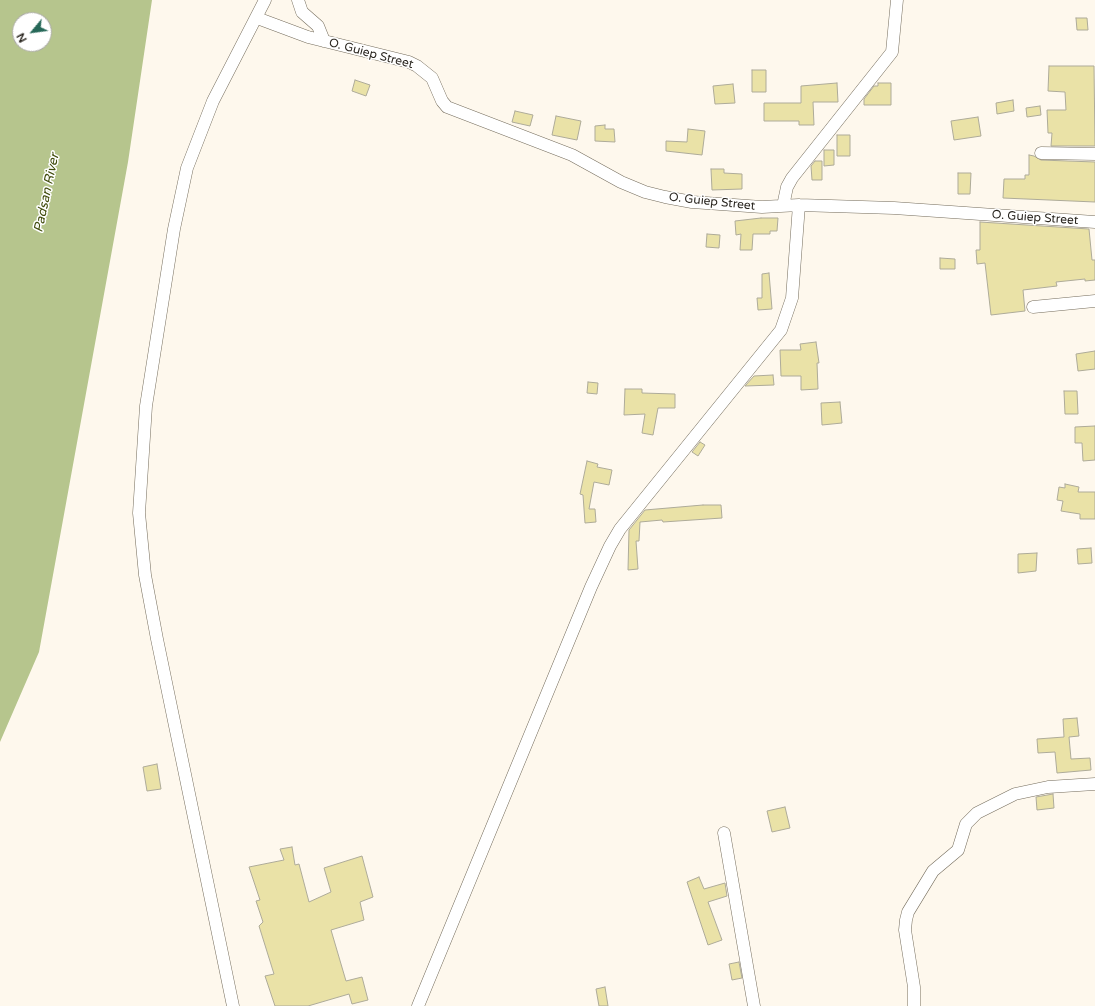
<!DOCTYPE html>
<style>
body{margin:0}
#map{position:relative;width:1095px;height:1006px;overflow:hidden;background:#fef8ed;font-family:"Varela Round",sans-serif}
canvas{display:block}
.north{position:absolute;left:12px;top:12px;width:40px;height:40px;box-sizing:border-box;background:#fff;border:1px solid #a9a7a5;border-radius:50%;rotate:241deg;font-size:11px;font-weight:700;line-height:16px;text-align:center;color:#28241e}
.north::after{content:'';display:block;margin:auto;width:14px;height:18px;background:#266858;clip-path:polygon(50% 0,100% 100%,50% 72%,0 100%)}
</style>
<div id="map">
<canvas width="1095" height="1006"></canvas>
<div class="north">N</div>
</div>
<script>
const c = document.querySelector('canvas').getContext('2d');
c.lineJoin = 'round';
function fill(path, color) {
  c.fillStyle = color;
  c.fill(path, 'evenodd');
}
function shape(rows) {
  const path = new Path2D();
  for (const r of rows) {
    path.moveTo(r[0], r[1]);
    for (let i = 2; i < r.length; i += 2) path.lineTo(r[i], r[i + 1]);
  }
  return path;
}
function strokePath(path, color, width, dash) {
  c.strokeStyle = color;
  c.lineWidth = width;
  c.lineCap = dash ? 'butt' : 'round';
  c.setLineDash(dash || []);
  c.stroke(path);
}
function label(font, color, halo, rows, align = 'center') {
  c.font = font + ' "Varela Round",sans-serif';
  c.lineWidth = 3;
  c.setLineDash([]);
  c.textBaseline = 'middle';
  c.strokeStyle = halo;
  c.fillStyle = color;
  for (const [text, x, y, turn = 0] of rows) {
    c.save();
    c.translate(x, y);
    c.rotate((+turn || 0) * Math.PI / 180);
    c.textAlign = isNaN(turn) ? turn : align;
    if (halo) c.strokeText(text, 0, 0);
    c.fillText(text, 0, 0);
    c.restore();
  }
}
fill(shape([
 [0,0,152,0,128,162,39,652,0,742],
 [20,20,44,20,44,44,20,44]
]), '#b6c58d');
const building = shape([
 [1076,18,1087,18,1088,30,1077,30,1076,18],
 [1049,66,1094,66,1095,146,1051,146,1052,133,1048,133,1047,110,1066,110,1065,92,1048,91,1049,66],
 [752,70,766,70,766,92,752,92,752,70],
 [355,80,370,85,366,96,352,91,355,80],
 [837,83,838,102,813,102,814,125,799,125,799,121,764,121,764,103,801,103,801,86,837,83],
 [878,83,891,83,891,105,864,105,864,99,874,86,878,86,878,83],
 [733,84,735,103,715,104,713,86,733,84],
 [1013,100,1014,111,997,114,996,103,1013,100],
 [1040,106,1041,115,1027,117,1026,108,1040,106],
 [515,111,533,115,530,126,512,122,515,111],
 [556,116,581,121,577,140,552,135,556,116],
 [978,117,981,136,954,140,951,121,978,117],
 [605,125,605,129,614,129,615,142,595,141,595,126,605,125],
 [688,129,705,131,702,155,666,151,666,141,687,142,688,129],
 [837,135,850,135,850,156,837,156,837,135],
 [824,150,834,150,834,165,824,166,824,150],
 [1029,155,1034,156,1041,160,1095,162,1095,202,1003,198,1004,179,1025,179,1025,175,1029,175,1029,155],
 [815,161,822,161,822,180,812,180,811,166,815,161],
 [711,169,724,169,724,173,742,174,742,189,712,190,711,169],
 [958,173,971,173,970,194,958,194,958,173],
 [761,218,778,218,777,231,770,231,770,234,753,234,752,250,740,250,741,234,736,235,735,221,761,218],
 [980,222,1089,229,1092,260,1095,260,1095,280,1085,281,1085,279,1056,282,1057,286,1023,290,1025,311,991,315,985,263,977,264,976,250,980,250,980,222],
 [707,234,720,235,719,248,706,247,707,234],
 [940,258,955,259,955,269,940,269,940,258],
 [769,273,772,309,758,310,757,298,762,298,762,274,769,273],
 [816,342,819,363,817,363,818,389,801,390,801,376,781,376,780,350,801,350,800,344,816,342],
 [1095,351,1095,369,1078,371,1076,354,1095,351],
 [773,375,774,385,745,386,754,376,773,375],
 [588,382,598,383,597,394,587,393,588,382],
 [625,389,642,389,642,393,675,394,675,408,658,408,653,435,642,433,645,414,624,415,625,389],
 [1064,391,1077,391,1078,414,1065,414,1064,391],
 [840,402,842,423,822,425,821,403,840,402],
 [1095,426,1095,460,1083,461,1082,443,1075,443,1075,427,1095,426],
 [700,442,705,445,698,456,692,452,700,442],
 [587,461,598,464,597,467,612,470,609,485,594,482,589,509,595,509,596,522,585,523,583,495,580,494,587,461],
 [1065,484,1079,487,1078,492,1095,492,1095,519,1080,519,1080,514,1061,511,1063,501,1057,500,1059,487,1065,488,1065,484],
 [703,505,721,505,722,518,663,522,662,520,640,522,639,541,636,541,638,569,628,570,629,530,645,510,703,505],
 [1091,548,1092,563,1078,564,1077,549,1091,548],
 [1037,553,1036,571,1018,573,1018,554,1037,553],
 [1077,718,1079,736,1069,737,1071,759,1090,758,1091,770,1057,773,1055,752,1038,753,1037,739,1064,737,1063,719,1077,718],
 [157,764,161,789,147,791,143,767,157,764],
 [1053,794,1054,808,1037,810,1036,797,1053,794],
 [785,807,790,828,772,832,767,811,785,807],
 [292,847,295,865,299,864,309,902,331,892,324,868,362,856,373,897,360,902,364,920,331,930,346,981,362,977,368,1000,352,1004,349,994,308,1006,275,1006,265,976,274,974,259,926,263,922,256,901,260,900,249,867,284,860,280,849,292,847],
 [699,877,704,889,725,883,727,896,708,902,722,940,708,945,687,882,699,877],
 [739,962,742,978,732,980,729,964,739,962],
 [605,987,608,1006,599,1006,596,989,605,987]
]);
fill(building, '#eae2a7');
strokePath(building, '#aeab99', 1);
const street = shape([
 [298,0,302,12,318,26,324,41],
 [257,18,308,37,409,62,417,66,432,78,442,101,447,107,572,155,621,182,645,192,665,197,692,202,762,207,799,205,894,208,1095,222],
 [1041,153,1095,154],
 [783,206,787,187,792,178,892,52,897,0],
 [1033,307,1095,301],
 [724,833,754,1006],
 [233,1006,157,639,145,575,139,513,146,406,174,229,187,168,213,101,265,0],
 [418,1006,591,587,610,546,620,529,781,330,792,298,799,205],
 [914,1006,914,987,905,930,906,920,908,912,933,871,958,850,966,824,977,813,1015,794,1048,787,1095,784]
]);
strokePath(street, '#756d5d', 13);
strokePath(street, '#fff', 12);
label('12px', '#28241e', '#fff', [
 ["O. Guiep Street",371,54,15],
 ["O. Guiep Street",712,202,6],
 ["O. Guiep Street",1035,218,4]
]);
label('italic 13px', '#404c0c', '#fff', [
 ["Padsan River",47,193,-78]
]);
</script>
